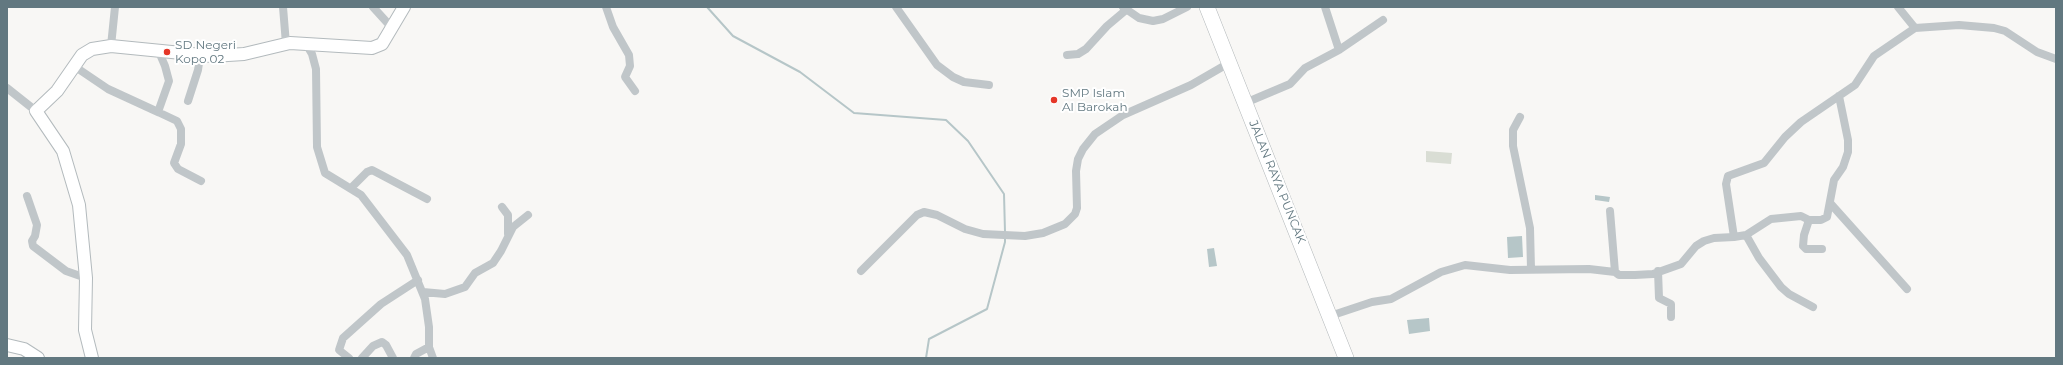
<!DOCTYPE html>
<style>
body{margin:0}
#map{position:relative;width:2063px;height:365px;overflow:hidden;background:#f8f7f5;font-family:Montserrat,sans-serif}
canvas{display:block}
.frame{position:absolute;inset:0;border:8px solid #627880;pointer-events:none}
</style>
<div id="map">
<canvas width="2063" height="365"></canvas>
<div class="frame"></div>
</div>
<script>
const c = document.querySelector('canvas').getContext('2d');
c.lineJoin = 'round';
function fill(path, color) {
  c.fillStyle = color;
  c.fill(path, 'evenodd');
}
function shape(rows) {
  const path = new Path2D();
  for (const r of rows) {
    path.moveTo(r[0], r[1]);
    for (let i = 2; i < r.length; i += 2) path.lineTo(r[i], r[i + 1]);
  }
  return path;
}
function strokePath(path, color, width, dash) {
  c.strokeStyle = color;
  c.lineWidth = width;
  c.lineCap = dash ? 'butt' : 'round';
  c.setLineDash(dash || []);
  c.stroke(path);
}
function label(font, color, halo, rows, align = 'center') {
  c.font = font + ' Montserrat,sans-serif';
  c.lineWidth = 4;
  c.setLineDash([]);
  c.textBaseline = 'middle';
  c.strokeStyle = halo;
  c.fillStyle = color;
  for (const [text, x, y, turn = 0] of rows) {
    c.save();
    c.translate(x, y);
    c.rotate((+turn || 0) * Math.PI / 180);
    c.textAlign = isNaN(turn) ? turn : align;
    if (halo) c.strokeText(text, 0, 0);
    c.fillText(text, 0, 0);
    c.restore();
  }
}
fill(shape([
 [1426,151,1452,153,1451,164,1426,162]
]), '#d9ddd4');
fill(shape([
 [1595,195,1610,197,1609,202,1595,200],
 [1522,236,1523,257,1508,258,1507,237],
 [1214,248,1217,266,1209,267,1207,249],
 [1429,318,1430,331,1409,334,1407,320]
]), '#b6c6c8');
strokePath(shape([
 [707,7,733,36,800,72,854,113,946,120,968,141,1004,194,1005,232],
 [926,358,929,339,987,309,1005,242,1005,237]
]), '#b6c6c8', 2);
const secondary = shape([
 [7,345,24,349,38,358],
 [92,358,85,330,86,278,79,205,63,151,36,111,57,91,82,55,92,49,111,46,212,56,244,54,290,43,372,48,382,44,404,7]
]);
const highway = shape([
 [1207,7,1346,358]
]);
strokePath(secondary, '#b3babd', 14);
strokePath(highway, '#b4b9bb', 16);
strokePath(shape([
 [283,7,286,44],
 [373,7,393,29],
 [606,7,613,27,629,55,630,66,625,77,635,91],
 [896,7,937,65,953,77,964,82,989,85],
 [1123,7,1139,18,1153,21,1163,19,1187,7],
 [1325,7,1339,50],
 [1898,7,1915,28,1959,25,1994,28,2005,31,2037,52,2056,59],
 [306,44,312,54,316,69,317,147,325,173,361,195,407,255,425,299,429,327,429,347,433,358],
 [111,46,115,7],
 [159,52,165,66,169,81,158,112,177,121,181,129,181,144,174,163,178,169,201,181],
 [1067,55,1078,54,1086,49,1107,26,1126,10],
 [74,66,108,89,158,112],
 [7,88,36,111],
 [188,101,198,70,200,56],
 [1245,103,1290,84,1305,68,1339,50,1383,20],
 [1520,117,1513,130,1513,146,1530,228,1531,269],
 [351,188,367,172,372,170,427,199],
 [27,196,37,225,35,236,32,241,33,246,66,271,86,278],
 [1830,203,1907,289],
 [502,207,508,215,508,234],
 [1610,211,1615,272],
 [1809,220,1804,235,1803,246,1806,249,1822,249],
 [1746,235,1759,258,1781,287,1789,294,1813,307],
 [1734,237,1746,235,1771,219,1801,216,1809,220,1821,220,1827,217,1834,180,1843,167,1848,152,1848,140,1839,96],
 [861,271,917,215,924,212,937,215,965,229,983,234,1025,236,1043,233,1065,224,1075,214,1077,208,1076,171,1078,159,1083,149,1095,134,1123,115,1191,85,1229,63],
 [1658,271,1659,298,1671,304,1671,317],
 [423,292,445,294,465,287,475,273,493,263,501,251,513,227,528,215],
 [1330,316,1372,302,1391,299,1441,272,1465,265,1510,270,1589,269,1615,272,1619,275,1635,275,1653,274,1681,264,1696,246,1704,241,1714,238,1734,237,1726,184,1728,176,1764,163,1785,137,1801,122,1855,85,1874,56,1915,28],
 [349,358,339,350,343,338,381,304,418,280],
 [362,358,373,346,382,342,386,345,393,358],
 [414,358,416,354,429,347]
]), '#c0c6c9', 8);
strokePath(secondary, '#fff', 12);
strokePath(highway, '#fff', 15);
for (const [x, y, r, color] of [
 [167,52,4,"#e53627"],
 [1054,100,4,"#e53627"]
]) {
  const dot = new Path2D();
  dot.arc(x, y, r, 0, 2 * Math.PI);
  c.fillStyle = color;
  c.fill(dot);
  strokePath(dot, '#fff', 1.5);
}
label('12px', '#627880', '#fff', [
 ["SD Negeri",175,45],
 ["Kopo 02",175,59],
 ["SMP Islam",1062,93],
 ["Al Barokah",1062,107]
], 'left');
label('12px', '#627880', '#fff', [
 ["JALAN RAYA PUNCAK",1277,182,68]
]);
</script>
